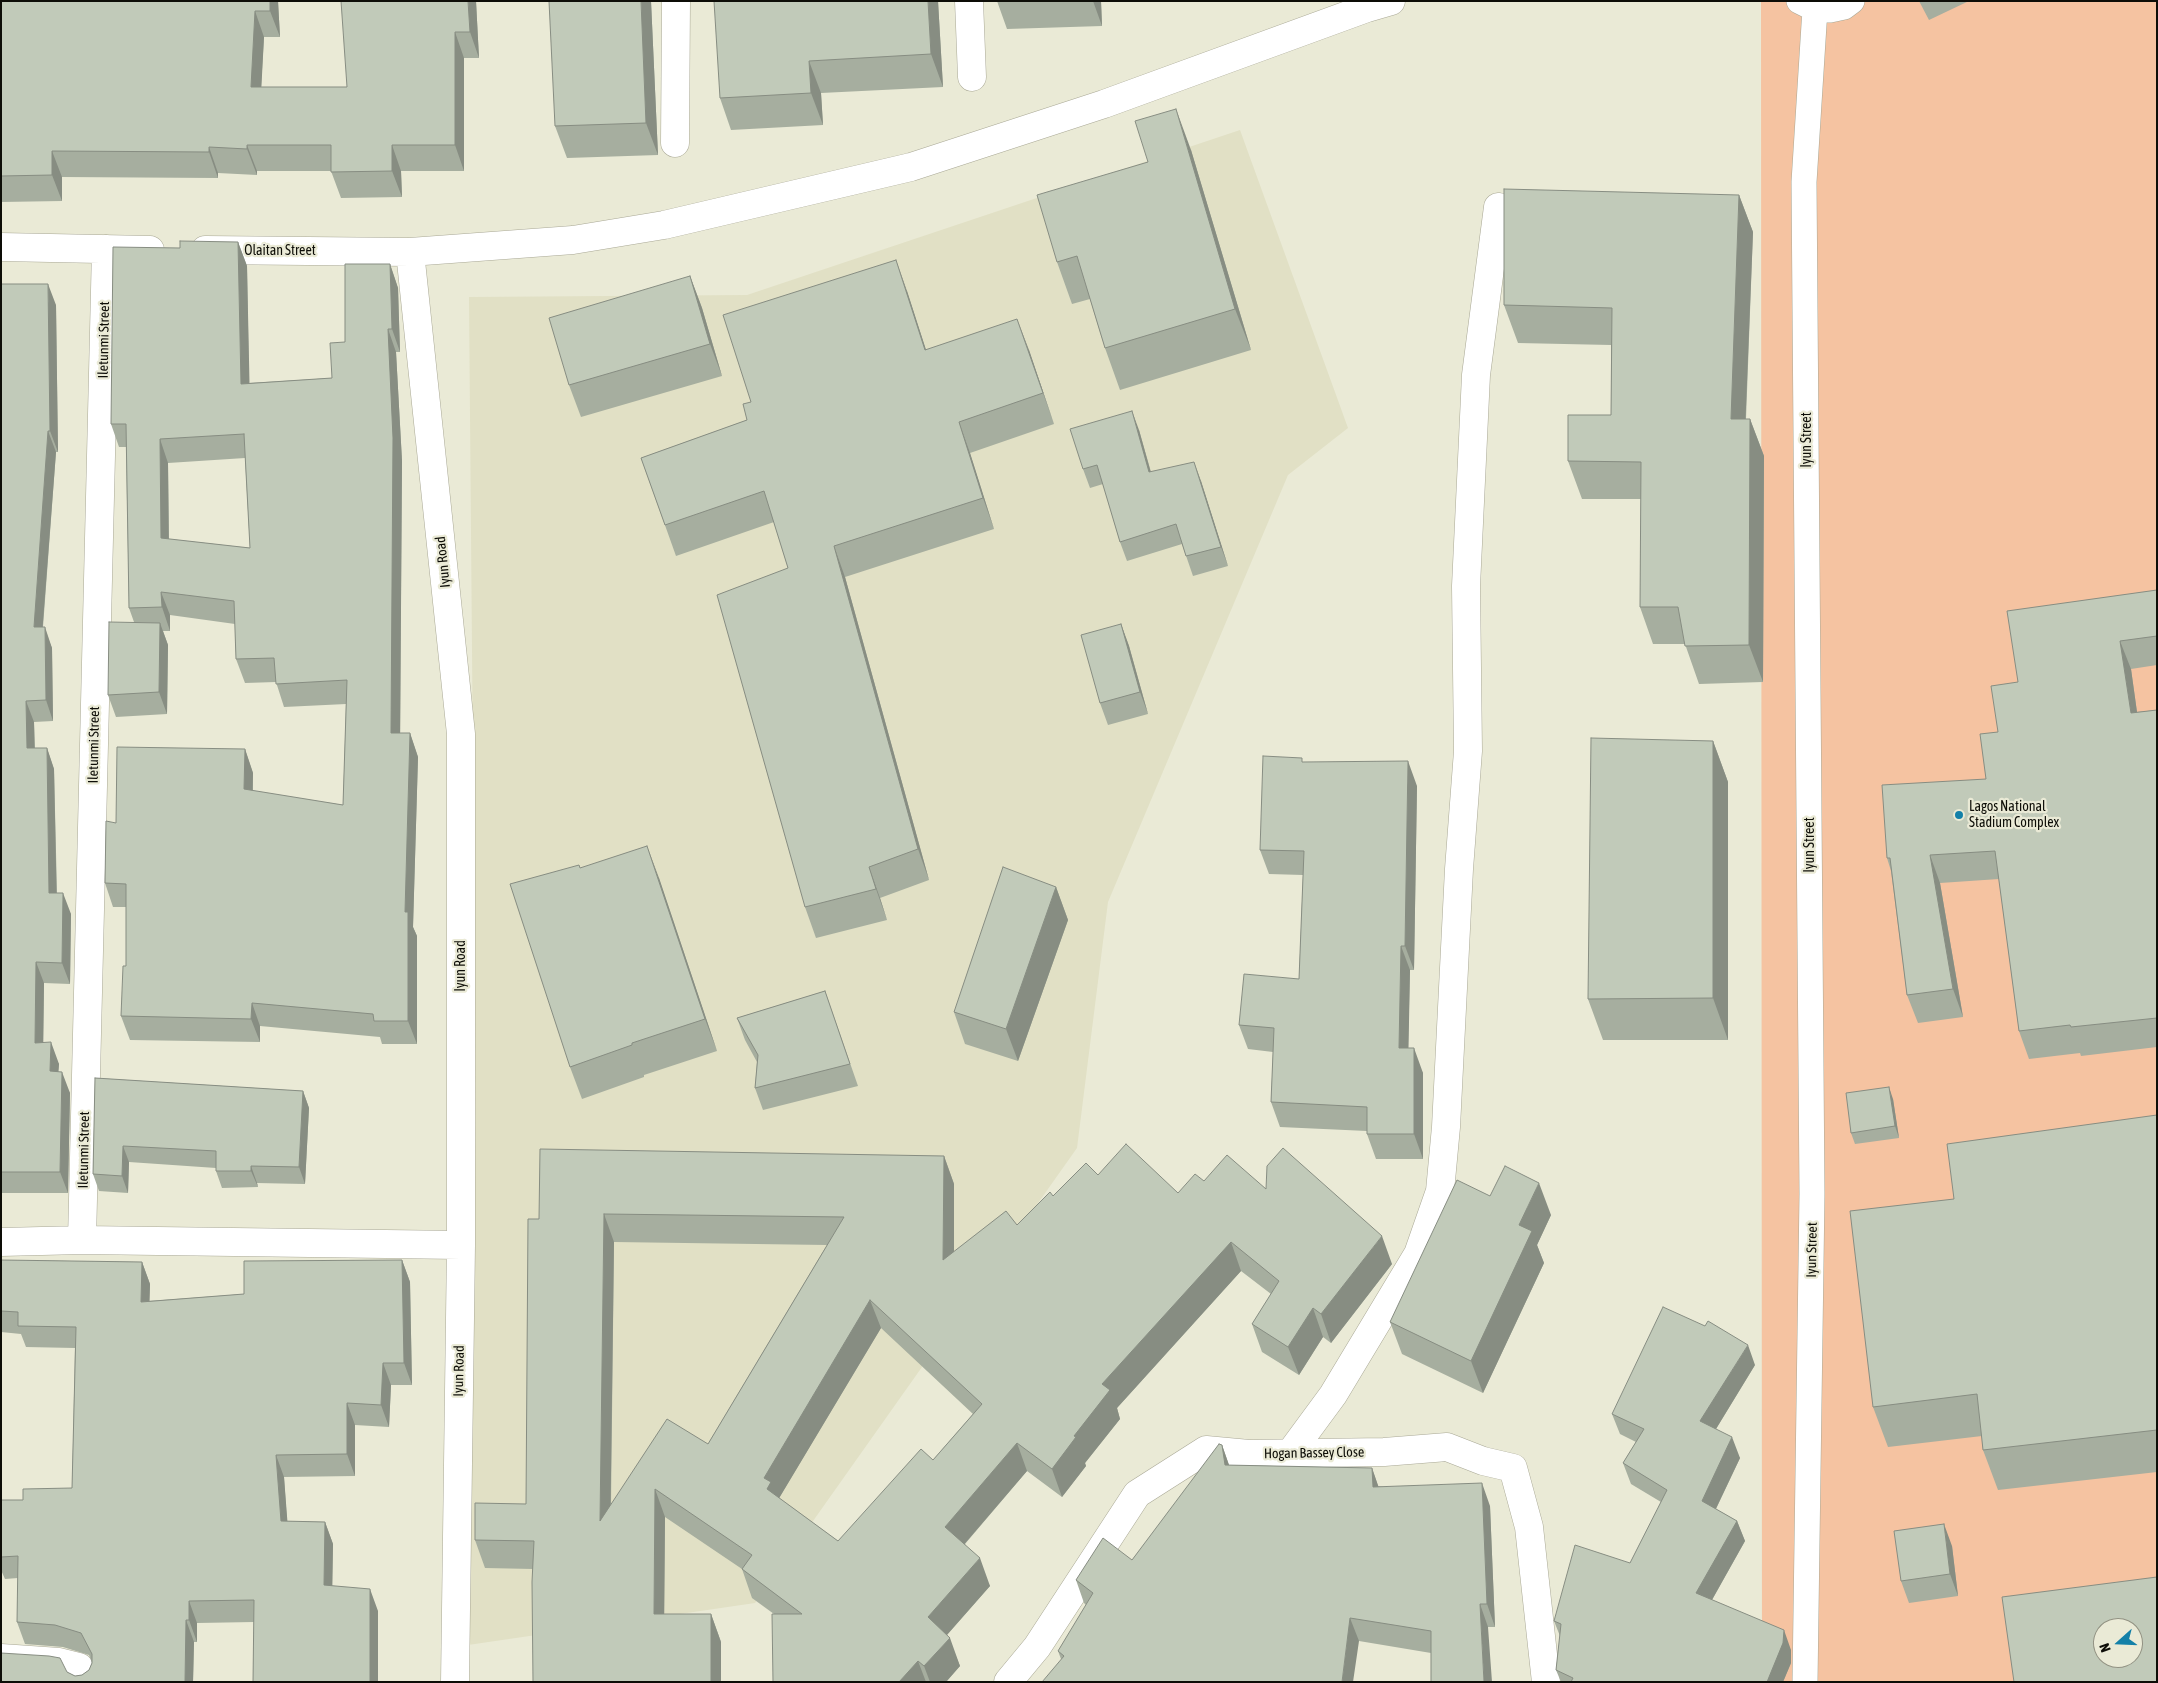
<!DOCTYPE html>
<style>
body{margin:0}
#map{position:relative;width:2158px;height:1683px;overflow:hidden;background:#eaead6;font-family:"Asap Condensed",sans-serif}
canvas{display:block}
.frame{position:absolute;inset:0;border:2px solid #0d0d07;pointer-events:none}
.north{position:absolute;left:2093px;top:1618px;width:50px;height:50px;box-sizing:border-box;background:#eaead6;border:1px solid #929283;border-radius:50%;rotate:250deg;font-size:14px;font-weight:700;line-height:20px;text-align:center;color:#0d0d07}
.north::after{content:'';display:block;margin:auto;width:18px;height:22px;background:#1380a8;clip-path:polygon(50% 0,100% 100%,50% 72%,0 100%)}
</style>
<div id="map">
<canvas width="2158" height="1683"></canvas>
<div class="frame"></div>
<div class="north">N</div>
</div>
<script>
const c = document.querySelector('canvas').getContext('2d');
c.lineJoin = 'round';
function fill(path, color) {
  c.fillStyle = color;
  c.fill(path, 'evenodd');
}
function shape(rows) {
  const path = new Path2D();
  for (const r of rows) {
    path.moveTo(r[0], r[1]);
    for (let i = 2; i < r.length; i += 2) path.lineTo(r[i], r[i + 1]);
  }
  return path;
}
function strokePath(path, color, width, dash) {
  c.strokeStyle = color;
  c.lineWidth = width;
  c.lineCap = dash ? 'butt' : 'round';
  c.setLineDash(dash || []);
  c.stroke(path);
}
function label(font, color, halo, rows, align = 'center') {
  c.font = font + ' "Asap Condensed",sans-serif';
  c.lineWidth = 4.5;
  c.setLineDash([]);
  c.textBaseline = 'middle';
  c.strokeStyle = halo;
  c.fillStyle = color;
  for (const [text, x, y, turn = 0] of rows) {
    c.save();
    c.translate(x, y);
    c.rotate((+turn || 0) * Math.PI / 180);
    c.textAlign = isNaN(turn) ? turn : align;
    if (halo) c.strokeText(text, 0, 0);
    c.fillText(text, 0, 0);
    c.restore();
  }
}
fill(shape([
 [1240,130,1348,428,1288,475,1108,902,1077,1148,755,1603,468,1645,476,1118,469,297,747,295]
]), '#e1e0c5');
fill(shape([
 [1761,1,2157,1,2157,1682,1762,1682],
 [2103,1628,2133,1628,2133,1658,2103,1658]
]), '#f5c3a1');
const lane = shape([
 [1799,1,1815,9,1830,10,1844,7,1852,1],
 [1805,1682,1812,1194,1804,182,1815,9]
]);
const street = shape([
 [969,1,972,77],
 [675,143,676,1],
 [1,247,150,250],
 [205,250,410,252,573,240,664,225,911,167,1104,104,1367,8,1391,1],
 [410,252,461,734,461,1245,455,1682],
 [82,1240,106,249],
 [1,1242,82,1240,461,1245],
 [1291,1452,1333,1395,1418,1254,1440,1191,1446,1127,1459,869,1468,751,1466,586,1476,375,1498,207],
 [1,1658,59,1662,79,1667,85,1682],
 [1008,1682,1037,1647,1137,1494,1206,1450,1249,1454,1384,1452,1447,1447,1483,1461,1513,1468,1529,1527,1546,1682]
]);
strokePath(lane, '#a9a895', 26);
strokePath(street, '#a9a895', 29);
strokePath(lane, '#fff', 25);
strokePath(street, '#fff', 28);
fill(shape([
 [1,1,278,1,280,37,264,37,261,87,347,87,476,1,479,58,464,58,464,171,401,171,402,197,341,198,331,171,257,171,257,175,218,173,218,178,62,177,62,201,1,202],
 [651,1,658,155,567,158,555,126],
 [938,1,943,87,821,93,823,125,731,130,720,98],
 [997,1,1101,1,1102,26,1007,29],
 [1919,1,1969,1,1929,20],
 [1191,150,1251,350,1120,390,1105,348,1090,299,1072,304,1057,262],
 [1739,195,1753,232,1746,419,1750,419,1764,456,1763,682,1699,684,1685,644,1653,644,1640,607,1641,499,1582,499,1568,461,1611,415,1611,345,1518,343,1504,305],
 [238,242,247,266,249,383,332,378,345,342,390,264,398,288,400,352,396,352,402,461,400,733,410,733,418,757,413,927,417,936,417,1044,382,1044,380,1037,260,1026,260,1042,130,1040,121,1016,126,966,126,907,113,907,105,883,116,823,245,749,253,773,253,791,343,805,346,704,284,707,276,682,245,683,236,659,235,624,170,615,170,631,163,631,168,645,167,714,116,717,108,695,134,622,129,608,126,447,119,447,111,424,180,248],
 [245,458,250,548,169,539,168,463],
 [690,276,702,308,722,376,581,417,569,385],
 [1,284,56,305,58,452,56,452,43,627,52,648,53,721,34,722,35,748,47,748,54,769,57,893,71,914,70,984,44,983,43,1043,59,1064,58,1072,70,1093,68,1193,1,1193],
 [907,291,926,350,1029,350,1054,424,970,453,994,529,845,577,929,880,880,898,887,920,816,938,805,907,788,568,774,522,676,556,641,458,747,420,751,402],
 [1139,430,1151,472,1201,481,1228,566,1193,576,1182,544,1127,561,1120,542,1103,484,1090,488,1083,469],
 [2157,590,2157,665,2131,669,2137,712,2157,710,2157,1047,2081,1056,2080,1053,2029,1059,2019,1031,1999,879,1940,883,1963,1017,1918,1023,1907,995,1891,871,1887,858,1986,779,1998,732,2018,682],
 [1121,624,1129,646,1148,714,1108,725,1100,703],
 [1713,741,1728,782,1728,1040,1603,1040,1588,999],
 [1303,762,1417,786,1414,970,1410,970,1408,1048,1423,1073,1423,1159,1376,1159,1367,1134,1367,1131,1280,1127,1271,1102,1273,1052,1248,1049,1239,1025,1299,979,1303,875,1269,874,1260,850],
 [580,868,659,878,717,1051,644,1075,644,1077,582,1099,570,1067],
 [1056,887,1068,920,1018,1061,965,1044,954,1012],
 [825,991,858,1086,763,1110,755,1088,757,1062,745,1040,737,1018],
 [95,1078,303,1091,309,1108,305,1184,257,1183,258,1187,222,1188,216,1171,216,1168,129,1162,128,1193,99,1191,93,1174],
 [1893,1099,1899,1138,1855,1144,1851,1133],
 [2157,1115,2157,1472,1998,1490,1983,1450,1982,1436,1888,1447,1873,1407,1954,1199],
 [944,1156,954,1184,954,1252,1017,1225,1053,1196,1098,1175,1178,1193,1204,1181,1266,1189,1392,1264,1331,1343,1323,1337,1299,1375,1262,1352,1252,1324,1271,1294,1241,1271,1117,1408,1120,1419,1085,1463,1086,1466,1062,1497,1027,1471,965,1544,990,1586,947,1635,960,1666,946,1682,773,1682,774,1614,752,1598,742,1569,665,1517,664,1614,711,1614,721,1642,533,1569,485,1568,475,1540,526,1504,539,1219],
 [614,1242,827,1245,708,1444,611,1505],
 [881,1328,973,1414,933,1460,838,1541,779,1498],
 [1490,1196,1551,1215,1537,1245,1544,1263,1483,1393,1402,1354,1390,1322],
 [1,1260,142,1262,150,1284,149,1301,244,1294,402,1260,410,1282,412,1385,391,1385,389,1427,355,1425,355,1476,284,1477,287,1521,325,1522,333,1544,332,1586,378,1611,378,1682,253,1682,254,1622,197,1623,197,1642,194,1642,193,1682,1,1682,67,1672,75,1676,82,1675,89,1670,92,1663,89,1655,63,1647,25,1644,17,1622,18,1578,5,1579,1,1570,1,1500,23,1500,72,1488,75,1348,26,1347,21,1334,1,1332],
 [1755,1365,1716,1429,1740,1458,1716,1509,1737,1521,1745,1541,1712,1600,1791,1650,1791,1663,1783,1682,1561,1682,1556,1670,1560,1636,1554,1621,1630,1563,1661,1502,1631,1484,1623,1463,1636,1442,1620,1434,1612,1414],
 [1222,1445,1229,1465,1372,1468,1378,1486,1490,1506,1495,1627,1488,1627,1431,1653,1359,1641,1061,1659,1058,1651,1086,1605,1084,1603,1076,1580,1132,1560],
 [1952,1546,1958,1596,1909,1603,1901,1581]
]), '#a6ae9f');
fill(shape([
 [270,1,278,1,280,37,270,11],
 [468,1,476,1,479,58,470,32],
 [641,1,651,1,658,155,646,123],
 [928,1,938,1,943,87,931,54],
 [1093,1,1101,1,1102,26],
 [255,11,264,37,260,113,251,87],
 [455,32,464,58,464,171,455,145],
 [809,61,821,93,823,125,811,93],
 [1176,109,1191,150,1251,350,1235,309],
 [247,145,257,171,257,175,247,149],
 [392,145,401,171,402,197,392,171],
 [209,147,218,173,218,178,209,152],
 [52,151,62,177,62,201,52,175],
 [1739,195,1753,232,1744,457,1731,419],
 [238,242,247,266,250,407,241,384],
 [896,260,907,291,936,381,925,350],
 [390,264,398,288,400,352,392,329],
 [690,276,702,308,722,376,710,344],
 [48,284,56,305,58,452,50,431],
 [1017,319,1029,350,1054,424,1043,393],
 [388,329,396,352,402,461,400,756,391,733],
 [1132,411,1139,430,1156,491,1149,472],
 [1750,419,1764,456,1763,682,1749,645],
 [959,422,970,453,994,529,983,498],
 [48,431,56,452,41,648,34,627],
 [160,439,168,463,169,561,161,538],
 [1194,462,1201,481,1228,566,1221,547],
 [834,546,845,577,929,880,918,849],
 [161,592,170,615,170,631,162,607],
 [160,623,168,645,167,714,159,692],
 [1121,624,1129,646,1148,714,1140,692],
 [45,627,52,648,53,721,46,700],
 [2120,641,2131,669,2141,741,2131,713],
 [26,701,34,722,35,769,27,748],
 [410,733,418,757,413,927,417,936,417,1044,408,1021,405,912],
 [1713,741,1728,782,1728,1040,1713,998],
 [47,748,54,769,57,914,49,893],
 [245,749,253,773,252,813,244,789],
 [1408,761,1417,786,1414,970,1405,946],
 [647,846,659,878,717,1051,705,1019],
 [1930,855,1940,883,1963,1017,1953,989],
 [869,867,880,898,887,920,876,889],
 [1056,887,1068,920,1018,1061,1006,1029],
 [63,893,71,914,70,984,62,963],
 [1401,946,1410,970,1408,1073,1399,1048],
 [36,962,44,983,43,1064,35,1043],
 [252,1003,260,1026,260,1042,251,1019],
 [51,1042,59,1064,57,1092,50,1071],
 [1414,1048,1423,1073,1423,1159,1414,1134],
 [62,1072,70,1093,68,1193,60,1172],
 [1889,1087,1893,1099,1899,1138,1895,1126],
 [303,1091,309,1108,305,1184,299,1167],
 [123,1146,129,1162,128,1193,122,1176],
 [944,1156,954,1184,954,1288,943,1260],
 [251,1166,257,1183,258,1187,251,1171],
 [1539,1183,1551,1215,1537,1245,1544,1263,1483,1393,1471,1361,1519,1225],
 [604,1214,614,1242,610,1550,600,1521],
 [1382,1236,1392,1264,1331,1343,1321,1314],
 [1231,1242,1241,1271,1117,1408,1120,1419,1085,1463,1086,1466,1062,1497,1052,1469,1102,1384],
 [402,1260,410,1282,412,1385,404,1363],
 [142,1262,150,1284,149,1324,141,1302],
 [870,1300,881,1328,778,1500,767,1489,764,1478],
 [1313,1308,1323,1337,1299,1375,1288,1347],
 [1748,1345,1755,1365,1708,1442,1700,1421],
 [383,1363,391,1385,389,1427,381,1405],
 [347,1403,355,1425,355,1476,347,1454],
 [1732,1437,1740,1458,1710,1521,1702,1501],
 [1017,1443,1027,1471,955,1555,945,1527],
 [1222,1445,1230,1468,1225,1465],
 [276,1455,284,1477,289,1542,281,1521],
 [1372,1468,1380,1491,1373,1487],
 [1482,1483,1490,1506,1495,1627,1487,1604],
 [655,1489,665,1517,664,1642,654,1614],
 [1737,1521,1745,1541,1704,1614,1696,1593],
 [325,1522,333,1544,332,1607,324,1585],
 [1944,1524,1952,1546,1958,1596,1950,1574],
 [980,1558,990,1586,938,1645,928,1617],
 [370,1589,378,1611,378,1682,370,1682],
 [189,1601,197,1623,197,1642,189,1620],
 [1480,1604,1488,1627,1492,1682,1484,1682],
 [711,1614,721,1642,721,1682,711,1682],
 [1350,1618,1359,1641,1353,1682,1342,1682],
 [186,1620,194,1642,193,1682,185,1682],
 [1784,1630,1791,1650,1791,1663,1783,1682,1767,1682],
 [950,1638,960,1666,946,1682,930,1682,924,1666],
 [918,1661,926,1682,899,1682]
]), '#878d82');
const building = shape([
 [1,1,270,1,270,11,255,11,251,87,347,87,341,1,468,1,470,32,455,32,455,145,392,145,392,171,331,172,331,145,247,145,247,149,209,147,209,152,52,151,52,175,1,176,1,1],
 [549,1,641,1,646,123,555,126,549,1],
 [714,1,928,1,931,54,809,61,811,93,720,98,714,1],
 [1176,109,1235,309,1105,348,1077,256,1057,262,1037,195,1148,162,1135,121,1176,109],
 [1504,189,1739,195,1731,419,1750,419,1749,645,1685,646,1678,607,1640,607,1641,462,1568,461,1568,415,1611,415,1612,308,1504,305,1504,189],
 [180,241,238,242,241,384,332,378,330,343,345,342,345,264,390,264,392,329,388,329,393,438,391,733,410,733,405,912,408,912,408,1021,374,1021,373,1014,252,1003,251,1019,121,1016,123,966,126,966,126,884,105,883,106,821,116,823,117,747,245,749,244,789,343,805,347,680,276,684,274,658,236,659,234,601,161,592,162,607,129,608,126,424,111,424,113,247,180,248,180,241],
 [244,434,250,548,161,538,160,439,244,434],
 [896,260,925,350,1017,319,1043,393,959,422,983,498,834,546,918,849,869,867,876,889,805,907,717,595,788,568,764,491,665,525,641,458,747,420,743,404,751,402,723,315,896,260],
 [690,276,710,344,569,385,549,318,690,276],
 [1,284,48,284,50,431,48,431,34,627,45,627,46,700,26,701,27,748,47,748,49,893,63,893,62,963,36,962,35,1043,51,1042,50,1071,62,1072,60,1172,1,1172,1,284],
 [1132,411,1149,472,1194,462,1221,547,1186,556,1176,524,1120,542,1097,465,1083,469,1070,429,1132,411],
 [2157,590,2157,636,2120,641,2131,713,2157,710,2157,1018,2071,1027,2070,1025,2019,1031,1995,851,1930,855,1953,989,1907,995,1890,858,1887,858,1882,785,1986,779,1980,734,1998,732,1991,686,2018,682,2007,611,2157,590],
 [109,622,160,623,159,692,108,695,109,622],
 [1121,624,1140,692,1100,703,1081,635,1121,624],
 [1591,738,1713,741,1713,998,1588,999,1591,738],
 [1263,756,1302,758,1302,762,1408,761,1405,946,1401,946,1399,1048,1414,1048,1414,1134,1367,1134,1367,1107,1271,1102,1274,1028,1239,1025,1244,974,1299,979,1304,851,1260,850,1263,756],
 [647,846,705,1019,632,1043,632,1045,570,1067,510,884,579,865,580,868,647,846],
 [1003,867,1056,887,1006,1029,954,1012,1003,867],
 [825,991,850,1064,755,1088,758,1055,737,1018,825,991],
 [95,1078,303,1091,299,1167,251,1166,251,1171,216,1171,216,1151,123,1146,122,1176,93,1174,95,1078],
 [1889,1087,1895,1126,1851,1133,1846,1093,1889,1087],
 [2157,1115,2157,1430,1983,1450,1977,1394,1873,1407,1850,1211,1954,1199,1947,1144,2157,1115],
 [1126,1144,1178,1193,1195,1174,1204,1181,1227,1155,1266,1189,1267,1166,1283,1148,1382,1236,1321,1314,1313,1308,1288,1347,1252,1324,1279,1281,1231,1242,1102,1384,1110,1390,1074,1436,1076,1437,1052,1469,1017,1443,945,1527,980,1558,928,1617,950,1638,924,1666,918,1661,899,1682,773,1682,772,1614,802,1614,742,1569,752,1555,655,1489,654,1614,711,1614,711,1682,533,1682,532,1582,534,1541,475,1540,475,1503,526,1504,528,1219,539,1219,540,1149,944,1156,943,1260,1006,1211,1017,1225,1050,1192,1053,1196,1086,1163,1098,1175,1126,1144],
 [604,1214,844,1217,708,1444,667,1419,600,1521,604,1214],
 [870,1300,982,1404,933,1460,921,1449,838,1541,767,1489,771,1482,764,1478,870,1300],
 [1505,1166,1539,1183,1519,1225,1532,1231,1471,1361,1390,1322,1457,1180,1490,1196,1505,1166],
 [1,1260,142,1262,141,1302,244,1294,244,1261,402,1260,404,1363,383,1363,381,1405,347,1403,347,1454,276,1455,281,1521,325,1522,324,1585,370,1589,370,1682,253,1682,254,1600,189,1601,189,1620,186,1620,185,1682,1,1682,1,1653,49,1656,60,1658,67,1672,75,1676,82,1675,89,1670,92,1663,92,1654,81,1633,55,1625,17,1622,18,1556,1,1557,1,1500,23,1500,23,1489,72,1488,76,1327,18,1326,18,1312,1,1311,1,1260],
 [1663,1307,1705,1326,1708,1321,1748,1345,1700,1421,1732,1437,1702,1501,1737,1521,1696,1593,1784,1630,1783,1643,1767,1682,1571,1682,1573,1678,1556,1670,1561,1624,1554,1621,1575,1545,1630,1563,1667,1490,1623,1463,1644,1429,1612,1414,1663,1307],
 [1219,1444,1222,1445,1225,1465,1372,1468,1373,1487,1482,1483,1487,1604,1480,1604,1484,1682,1431,1682,1431,1631,1350,1618,1342,1682,1042,1682,1064,1656,1058,1651,1093,1593,1076,1580,1103,1538,1132,1560,1219,1444],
 [1944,1524,1950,1574,1901,1581,1894,1531,1944,1524],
 [2157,1577,2157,1682,2014,1682,2002,1597,2157,1577],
 [2103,1628,2133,1628,2133,1658,2103,1658,2103,1628]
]);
fill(building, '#c1cab9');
strokePath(building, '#878d82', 1);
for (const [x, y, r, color] of [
 [1959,815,5,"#1380a8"]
]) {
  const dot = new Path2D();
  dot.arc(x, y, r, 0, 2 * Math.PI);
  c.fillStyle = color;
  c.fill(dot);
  strokePath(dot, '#eaead6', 2);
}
label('14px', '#0d0d07', '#eaead6', [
 ["Olaitan Street",280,251],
 ["Iletunmi Street",104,340,-89],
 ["Iyun Street",1807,440,-90],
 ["Iyun Road",443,562,-96],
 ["Iletunmi Street",94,745,-89],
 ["Iyun Street",1810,845,-90],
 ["Iyun Road",461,966,-90],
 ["Iletunmi Street",84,1150,-89],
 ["Iyun Street",1812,1250,-89],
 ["Iyun Road",459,1371,-89],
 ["Hogan Bassey Close",1314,1453,-1]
]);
label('14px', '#0d0d07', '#eaead6', [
 ["Lagos National",1969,807],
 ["Stadium Complex",1969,823]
], 'left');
</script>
